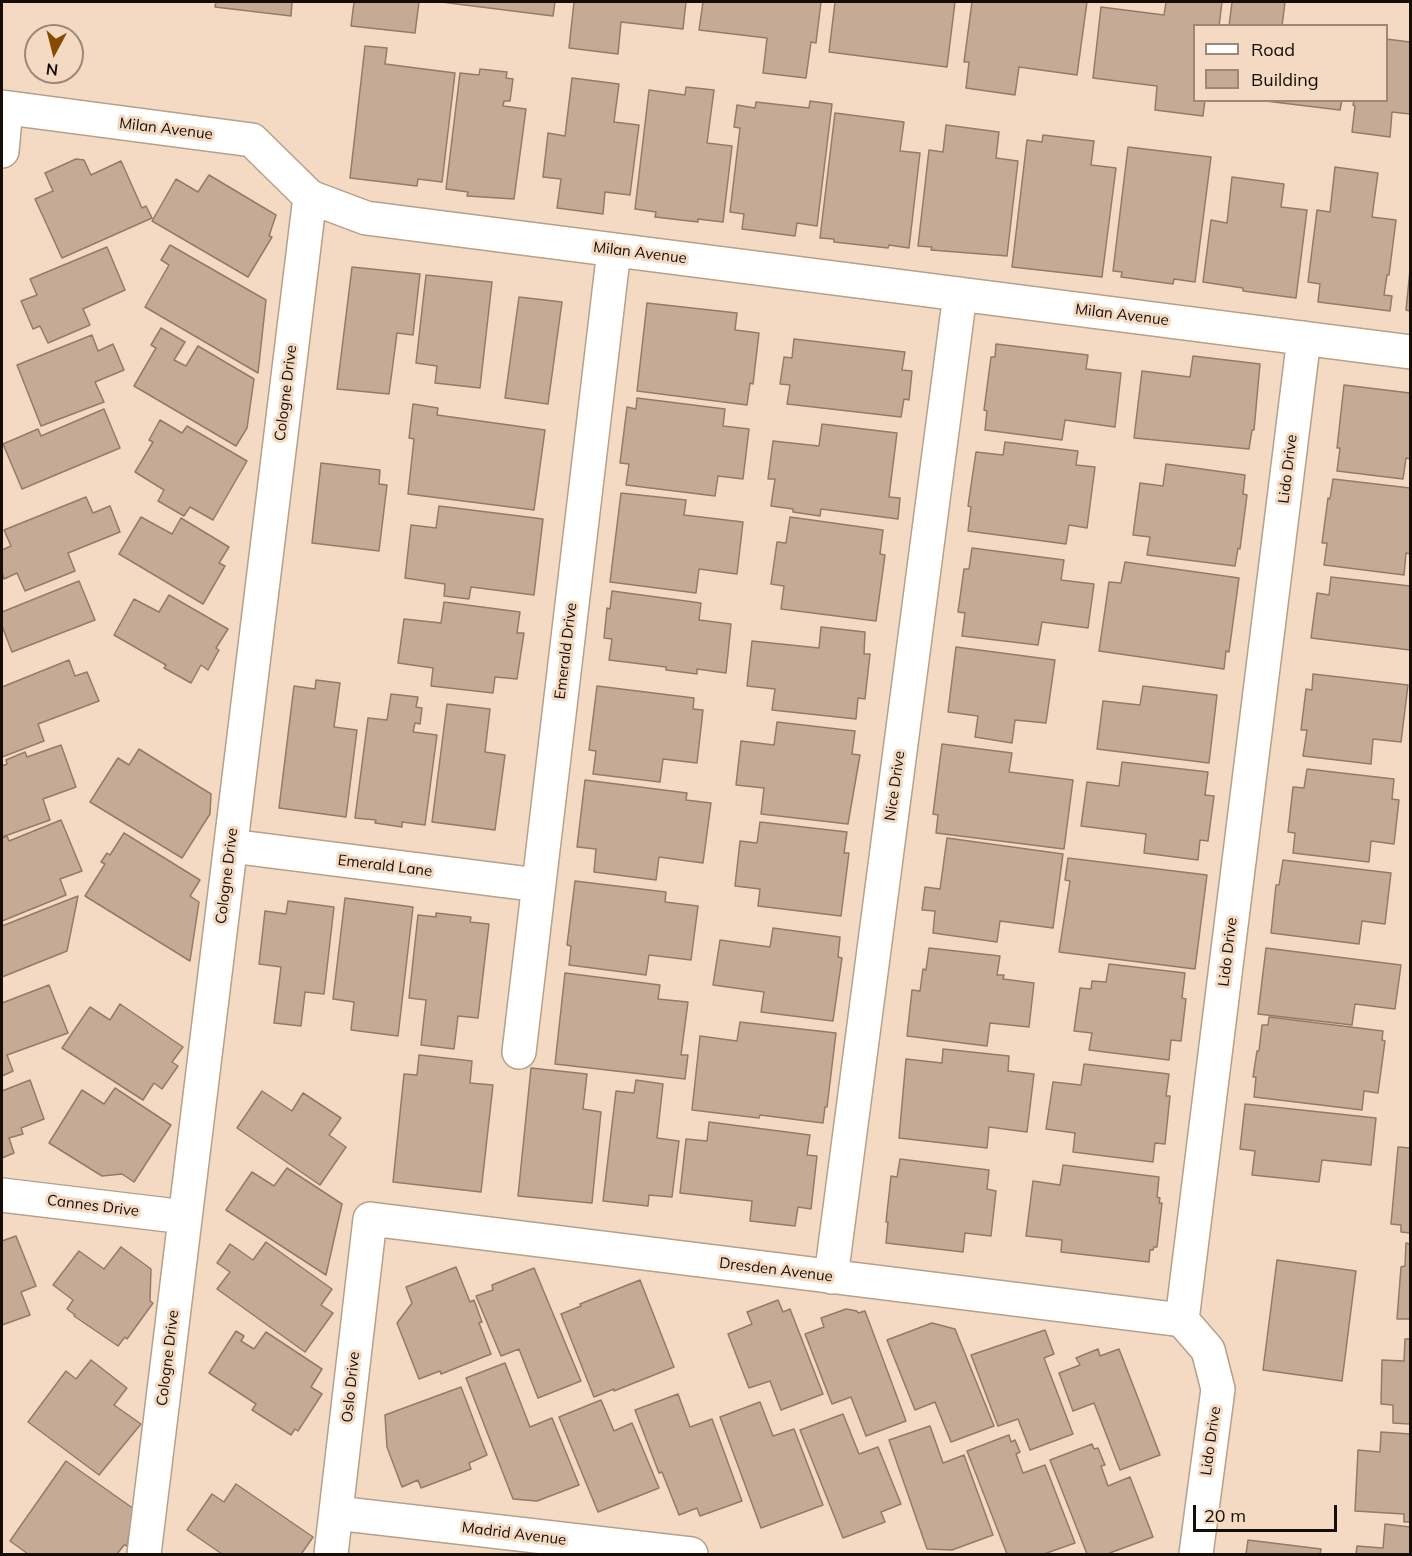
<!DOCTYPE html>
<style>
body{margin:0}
#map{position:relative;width:1412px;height:1556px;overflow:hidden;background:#f5dac3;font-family:Mulish,sans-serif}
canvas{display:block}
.frame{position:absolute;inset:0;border:3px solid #160e06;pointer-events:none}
.legend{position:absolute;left:1193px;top:24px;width:195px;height:78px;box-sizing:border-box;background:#f5dac3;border:2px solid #9c8877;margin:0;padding:8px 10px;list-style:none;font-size:18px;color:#160e06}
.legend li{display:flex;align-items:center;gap:12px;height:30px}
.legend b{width:30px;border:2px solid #9c8877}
.north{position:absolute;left:24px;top:24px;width:60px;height:60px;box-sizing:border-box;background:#f5dac3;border:2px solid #9c8877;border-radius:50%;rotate:187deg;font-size:16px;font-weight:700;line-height:24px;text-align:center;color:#160e06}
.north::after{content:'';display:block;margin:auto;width:21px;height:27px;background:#864c01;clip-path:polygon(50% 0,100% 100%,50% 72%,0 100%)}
.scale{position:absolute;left:1193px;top:1505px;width:144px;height:27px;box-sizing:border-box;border:3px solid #160e06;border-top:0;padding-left:8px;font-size:18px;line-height:21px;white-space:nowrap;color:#160e06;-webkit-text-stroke:4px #f5dac3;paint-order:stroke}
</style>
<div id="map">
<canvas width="1412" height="1556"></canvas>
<div class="frame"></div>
<ul class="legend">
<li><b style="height:8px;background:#fff"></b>Road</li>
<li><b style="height:16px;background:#c5ab95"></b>Building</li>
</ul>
<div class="north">N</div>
<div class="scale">20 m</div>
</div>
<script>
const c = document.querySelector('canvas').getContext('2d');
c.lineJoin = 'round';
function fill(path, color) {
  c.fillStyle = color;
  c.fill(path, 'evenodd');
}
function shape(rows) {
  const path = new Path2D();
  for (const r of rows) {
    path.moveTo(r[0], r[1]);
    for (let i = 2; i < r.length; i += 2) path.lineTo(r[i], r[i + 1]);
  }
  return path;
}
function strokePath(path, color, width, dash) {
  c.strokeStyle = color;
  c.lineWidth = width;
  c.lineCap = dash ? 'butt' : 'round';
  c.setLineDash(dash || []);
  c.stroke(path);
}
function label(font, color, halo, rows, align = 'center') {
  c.font = font + ' Mulish,sans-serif';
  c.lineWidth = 6;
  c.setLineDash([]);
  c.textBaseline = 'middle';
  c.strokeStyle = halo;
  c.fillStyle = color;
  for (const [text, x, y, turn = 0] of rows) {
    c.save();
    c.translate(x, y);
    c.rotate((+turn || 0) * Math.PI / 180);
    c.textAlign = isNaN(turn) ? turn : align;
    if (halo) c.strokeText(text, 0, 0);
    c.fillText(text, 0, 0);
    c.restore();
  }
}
const building = shape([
 [216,2,292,2,291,16,215,7,216,2],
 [354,2,419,2,415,33,351,26,354,2],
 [441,2,555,2,553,16,441,2],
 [574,2,686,2,683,29,621,22,618,54,569,48,574,2],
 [703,2,821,2,816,43,811,42,806,78,763,73,767,38,699,30,703,2],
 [835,2,955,2,947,67,829,52,835,2],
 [972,2,1087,2,1077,75,1019,67,1015,95,966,88,969,62,964,62,972,2],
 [1166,2,1222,2,1219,26,1194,26,1194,100,1205,100,1203,116,1155,110,1157,86,1093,78,1101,7,1164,15,1166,2],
 [1232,2,1285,2,1282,26,1229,26,1232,2],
 [1386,39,1410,42,1410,114,1392,112,1390,137,1352,132,1355,106,1353,105,1354,100,1386,100,1386,39],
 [365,46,387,48,385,64,455,73,442,182,418,179,417,186,350,178,365,46],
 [480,69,507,72,506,78,513,79,510,101,504,101,503,106,526,109,514,199,467,196,468,192,446,189,460,73,479,75,480,69],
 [572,78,619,84,614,122,639,125,630,195,605,192,603,214,557,208,561,179,543,177,548,133,565,136,572,78],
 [686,87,714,90,707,143,732,146,723,222,698,219,698,222,655,217,656,212,635,209,649,90,685,95,686,87],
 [1257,100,1342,100,1340,110,1257,100],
 [810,101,832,104,817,226,797,223,795,236,742,229,744,214,730,212,740,128,734,127,737,105,755,108,756,102,809,108,810,101],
 [835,113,904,122,900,151,920,153,909,248,889,245,888,248,834,242,834,239,820,238,835,113],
 [946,125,999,132,996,158,1018,161,1007,256,931,250,932,247,918,246,929,150,943,152,946,125],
 [1043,135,1094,141,1091,165,1116,168,1102,277,1012,267,1027,140,1042,142,1043,135],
 [1128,147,1211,157,1195,282,1174,279,1173,284,1121,277,1122,272,1113,271,1128,147],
 [76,159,84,160,91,175,121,161,142,208,146,206,152,218,62,258,35,199,53,191,45,173,76,159],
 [1335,167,1378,173,1372,217,1396,220,1389,275,1387,275,1384,295,1392,296,1390,311,1318,302,1320,284,1308,282,1317,210,1330,212,1335,167],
 [209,175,276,215,269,236,272,237,248,277,152,221,176,179,198,192,209,175],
 [1232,177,1284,184,1281,207,1307,210,1296,298,1243,291,1243,288,1203,282,1211,220,1227,223,1232,177],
 [170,245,266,300,258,373,145,307,169,265,161,260,170,245],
 [107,247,125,290,83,309,90,325,48,343,40,326,33,329,21,301,37,295,30,279,107,247],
 [352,267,420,274,413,335,397,333,389,394,337,389,352,267],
 [1410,270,1410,311,1406,310,1410,270],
 [426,275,492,282,480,388,435,383,437,366,416,363,426,275],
 [519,297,562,302,548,404,505,398,519,297],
 [647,303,737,313,735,330,759,333,753,384,750,383,747,405,637,391,647,303],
 [161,328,185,342,174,360,186,366,198,346,254,379,247,428,236,446,134,386,156,348,151,345,161,328],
 [92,335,98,351,113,344,124,370,95,382,104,402,41,426,17,365,92,335],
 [794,339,905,352,902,370,912,371,909,400,904,399,901,417,787,404,790,385,780,384,784,357,792,358,794,339],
 [996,344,1088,355,1086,369,1121,373,1115,427,1065,420,1062,440,985,430,987,411,984,410,991,357,995,357,996,344],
 [1193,356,1260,364,1254,430,1252,430,1249,449,1134,438,1142,371,1190,377,1193,356],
 [1344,385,1410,393,1410,459,1406,458,1403,479,1337,471,1340,448,1337,448,1344,385],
 [637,398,725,409,723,426,749,429,743,479,718,476,715,496,626,485,629,464,620,463,627,407,636,409,637,398],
 [413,404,438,408,437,415,545,430,534,510,408,494,414,439,409,438,413,404],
 [104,409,120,448,22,489,3,444,38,429,41,436,104,409],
 [160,420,182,433,187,426,247,461,213,520,190,507,184,516,158,501,164,490,135,472,153,442,149,440,160,420],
 [822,424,897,433,889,497,900,498,898,519,821,509,820,516,793,512,793,509,771,506,775,479,768,479,773,441,819,446,822,424],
 [1005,442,1078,451,1076,465,1095,467,1087,528,1069,525,1066,544,968,531,971,507,968,506,976,452,1003,455,1005,442],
 [321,463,380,470,379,484,387,485,379,551,312,543,321,463],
 [1166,464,1245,475,1243,494,1247,495,1240,549,1238,548,1235,566,1147,555,1150,537,1133,535,1140,483,1163,486,1166,464],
 [1333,479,1410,488,1410,554,1406,553,1404,575,1324,565,1327,543,1322,543,1328,498,1330,499,1333,479],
 [621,493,686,500,684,515,743,522,737,574,699,569,696,593,610,582,621,493],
 [86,497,93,513,110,506,120,532,68,553,75,571,25,591,17,573,4,579,2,572,2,550,11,546,4,530,86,497],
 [439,506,543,519,534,595,471,587,469,599,444,596,445,584,405,578,411,525,436,528,439,506],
 [141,517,172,534,181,518,229,547,219,563,225,566,203,604,119,554,141,517],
 [790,517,883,530,880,554,885,555,876,621,781,609,784,586,771,584,777,542,786,543,790,517],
 [972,548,1064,560,1061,580,1094,584,1088,628,1042,622,1038,645,962,636,965,613,958,612,964,569,969,569,972,548],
 [1125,562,1239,578,1229,652,1226,651,1224,669,1099,651,1109,582,1121,583,1125,562],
 [1331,577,1410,586,1410,650,1311,638,1317,593,1329,595,1331,577],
 [79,581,95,620,12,652,2,626,2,612,79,581],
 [612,591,701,603,699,620,731,624,726,673,697,669,697,674,666,670,666,667,609,660,612,639,604,638,607,608,610,609,612,591],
 [169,595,228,629,216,648,219,650,208,670,201,665,191,683,164,668,166,665,114,635,134,599,159,612,169,595],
 [444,602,520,612,517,633,524,633,517,679,495,677,493,693,431,686,433,668,398,663,404,619,441,623,444,602],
 [821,627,865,632,864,654,870,654,865,699,858,698,856,719,772,710,775,689,747,686,752,641,819,648,821,627],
 [956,647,1055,660,1046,723,1015,720,1012,743,975,737,978,716,948,712,956,647],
 [69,660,75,676,87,672,99,701,38,724,44,741,2,757,2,687,69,660],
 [1313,674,1408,685,1401,742,1373,739,1371,764,1303,756,1307,730,1301,730,1306,689,1312,690,1313,674],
 [316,680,340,683,334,727,357,730,346,817,279,808,294,686,315,689,316,680],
 [597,686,694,698,693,709,703,710,697,763,663,759,660,782,593,774,596,751,589,750,597,686],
 [1143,686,1217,695,1209,763,1097,749,1103,701,1140,705,1143,686],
 [391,694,418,697,416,707,422,708,420,724,415,723,413,732,437,735,425,825,402,822,402,827,375,823,376,820,355,818,368,718,387,720,391,694],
 [447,704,490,709,485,752,505,755,495,830,432,822,447,704],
 [777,722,855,731,852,754,860,755,848,824,761,814,764,788,736,785,741,741,774,745,777,722],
 [942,744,1012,753,1009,772,1073,780,1064,849,936,833,938,815,933,814,942,744],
 [61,745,76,787,43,799,50,820,2,837,2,766,7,764,6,760,25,752,27,757,61,745],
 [139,749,211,794,210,814,182,858,90,802,118,758,129,765,139,749],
 [1122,762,1208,772,1205,795,1214,796,1208,841,1200,840,1198,860,1144,853,1146,834,1081,826,1087,782,1119,786,1122,762],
 [1307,769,1394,779,1392,799,1399,800,1394,844,1371,841,1369,862,1293,853,1295,833,1288,832,1293,787,1304,788,1307,769],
 [585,780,687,793,686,800,711,803,703,863,659,857,656,880,594,872,596,849,577,847,585,780],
 [61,820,82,871,60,879,66,895,2,921,2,838,7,836,9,841,61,820],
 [760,822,847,832,844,853,849,853,841,916,758,906,760,889,735,886,740,841,757,843,760,822],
 [124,833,200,880,190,896,199,902,190,961,85,896,105,864,101,862,107,853,110,855,124,833],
 [947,838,1063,854,1053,928,1000,921,997,942,933,933,935,911,922,910,925,887,940,889,947,838],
 [1068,858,1207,875,1195,969,1059,952,1070,881,1065,880,1068,858],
 [1283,860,1391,873,1385,924,1362,921,1359,944,1271,933,1276,885,1279,885,1283,860],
 [575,881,666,892,665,902,698,906,691,960,649,955,646,975,569,965,571,946,567,945,575,881],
 [78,896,67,951,2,977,2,926,78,896],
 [345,898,413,907,398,1036,351,1030,354,1002,333,999,345,898],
 [288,901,334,907,324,994,305,992,301,1026,274,1023,281,967,259,964,265,911,286,914,288,901],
 [436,913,471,917,470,922,489,924,478,1018,458,1016,454,1049,421,1045,426,1000,409,998,418,915,436,917,436,913],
 [773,928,840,937,838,957,842,958,833,1021,761,1012,764,992,713,985,720,940,770,947,773,928],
 [929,948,1000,956,997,975,1004,975,1003,979,1034,983,1029,1027,990,1023,987,1046,907,1036,912,990,920,991,923,969,926,970,929,948],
 [1266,948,1401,965,1395,1009,1355,1004,1352,1025,1258,1014,1266,948],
 [1109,964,1185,973,1182,998,1186,999,1181,1041,1171,1040,1169,1060,1089,1050,1092,1033,1074,1031,1080,988,1091,989,1092,981,1106,982,1109,964],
 [565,973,660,985,658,999,688,1002,681,1055,688,1055,685,1079,555,1064,565,973],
 [49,985,68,1033,7,1055,13,1071,2,1076,2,1003,49,985],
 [120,1004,183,1047,172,1062,178,1066,162,1089,154,1083,143,1100,62,1048,90,1007,110,1020,120,1004],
 [1269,1017,1383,1031,1382,1040,1385,1041,1378,1093,1364,1091,1362,1110,1254,1097,1256,1077,1253,1077,1257,1051,1259,1051,1262,1025,1268,1025,1269,1017],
 [740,1022,836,1033,827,1107,825,1107,823,1123,760,1115,759,1118,692,1110,700,1036,737,1041,740,1022],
 [943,1049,1009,1056,1008,1071,1034,1074,1027,1132,989,1127,987,1148,899,1138,906,1059,942,1063,943,1049],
 [419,1055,472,1061,470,1083,493,1085,481,1192,393,1182,404,1074,417,1075,419,1055],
 [1084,1064,1169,1074,1166,1096,1170,1096,1165,1144,1155,1143,1153,1162,1073,1152,1075,1133,1046,1129,1053,1082,1081,1085,1084,1064],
 [531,1068,587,1074,583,1109,601,1112,592,1203,518,1196,531,1068],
 [30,1080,44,1119,21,1128,23,1134,9,1138,14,1153,2,1158,2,1091,30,1080],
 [636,1080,663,1084,657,1138,679,1141,672,1197,649,1195,648,1206,603,1201,616,1091,634,1093,636,1080],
 [115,1088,171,1125,134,1182,122,1174,102,1176,49,1143,82,1090,104,1104,115,1088],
 [262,1091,292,1111,303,1093,341,1118,329,1135,346,1147,320,1185,237,1128,262,1091],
 [1245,1104,1376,1118,1371,1165,1322,1160,1319,1182,1252,1175,1255,1151,1240,1149,1245,1104],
 [709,1122,810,1135,807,1155,817,1156,811,1209,798,1207,795,1226,750,1221,752,1201,680,1193,686,1139,707,1141,709,1122],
 [1398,1147,1410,1148,1410,1233,1401,1232,1401,1225,1391,1224,1398,1147],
 [900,1159,989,1170,987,1189,996,1191,991,1236,965,1233,963,1252,886,1243,888,1222,886,1222,891,1176,897,1177,900,1159],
 [1063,1165,1159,1177,1157,1197,1160,1198,1159,1203,1162,1203,1157,1247,1154,1247,1153,1250,1150,1250,1149,1262,1061,1252,1062,1240,1026,1236,1033,1181,1060,1185,1063,1165],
 [287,1168,342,1204,326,1275,226,1210,252,1172,274,1186,287,1168],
 [16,1236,36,1286,21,1292,30,1315,2,1325,2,1241,16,1236],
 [266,1242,332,1289,321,1305,333,1313,305,1352,217,1289,230,1272,217,1263,230,1244,253,1260,266,1242],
 [1406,1243,1410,1244,1410,1319,1397,1319,1401,1267,1405,1266,1406,1243],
 [121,1247,151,1269,150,1301,153,1303,127,1339,125,1337,118,1346,74,1316,75,1315,67,1309,73,1300,53,1285,79,1251,104,1269,121,1247],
 [1277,1260,1356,1271,1342,1381,1263,1370,1277,1260],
 [456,1267,470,1302,474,1300,482,1322,479,1323,491,1354,441,1374,440,1371,419,1379,397,1323,412,1303,406,1287,456,1267],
 [534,1268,581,1381,538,1398,519,1349,501,1356,476,1296,493,1290,492,1285,534,1268],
 [640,1280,674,1367,614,1391,614,1389,594,1397,561,1314,581,1306,580,1304,640,1280],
 [778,1300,783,1312,790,1309,823,1394,781,1410,770,1381,749,1388,728,1334,752,1324,747,1312,778,1300],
 [846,1309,857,1311,858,1313,865,1311,906,1421,866,1436,851,1397,832,1404,805,1334,824,1327,821,1318,846,1309],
 [932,1323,955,1329,994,1426,951,1442,935,1402,915,1410,887,1340,932,1323],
 [1045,1330,1054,1354,1044,1358,1073,1434,1030,1450,1018,1419,998,1426,971,1355,1045,1330],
 [236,1331,244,1336,241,1341,254,1349,266,1332,322,1369,311,1387,322,1394,298,1431,295,1429,291,1435,252,1410,256,1404,209,1373,236,1331],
 [1405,1339,1410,1339,1410,1424,1393,1423,1393,1405,1381,1404,1382,1360,1404,1361,1405,1339],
 [1098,1349,1100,1356,1119,1349,1160,1455,1120,1470,1094,1403,1073,1411,1059,1373,1080,1365,1076,1358,1098,1349],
 [91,1360,127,1388,114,1405,141,1424,99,1475,28,1422,66,1371,76,1379,91,1360],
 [505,1363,530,1427,552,1418,579,1485,537,1501,513,1499,466,1378,505,1363],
 [461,1387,487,1455,469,1463,471,1469,421,1488,418,1480,402,1487,387,1447,385,1415,461,1387],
 [678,1394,690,1427,712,1419,742,1501,700,1516,697,1508,679,1515,662,1472,659,1473,635,1410,678,1394],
 [601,1400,614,1431,632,1423,659,1488,598,1512,559,1417,601,1400],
 [760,1402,773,1436,794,1429,823,1505,761,1528,720,1417,760,1402],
 [843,1414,859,1454,878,1447,901,1504,881,1512,885,1522,843,1538,800,1430,843,1414],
 [930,1426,943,1463,964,1455,993,1535,952,1550,927,1549,889,1440,930,1426],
 [1381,1432,1410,1434,1410,1522,1404,1522,1404,1514,1355,1511,1358,1450,1380,1452,1381,1432],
 [1009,1435,1011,1442,1015,1440,1020,1452,1016,1454,1023,1473,1045,1465,1075,1543,1044,1554,1007,1554,967,1451,1009,1435],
 [1092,1444,1094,1449,1098,1448,1105,1465,1101,1466,1108,1486,1130,1477,1153,1537,1107,1554,1087,1554,1050,1460,1092,1444],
 [66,1461,134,1509,127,1546,124,1545,117,1554,28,1554,10,1541,66,1461],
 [236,1484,313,1537,302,1553,304,1554,222,1554,187,1530,212,1494,224,1502,236,1484],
 [1385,1524,1410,1527,1410,1554,1356,1554,1357,1546,1383,1548,1385,1524],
 [1248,1540,1321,1549,1320,1554,1246,1554,1248,1540]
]);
fill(building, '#c5ab95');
strokePath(building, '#937b66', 1.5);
const minor = shape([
 [2,107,252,140,310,197,366,218,1410,352],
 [2,151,6,108],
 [231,846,538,885],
 [519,1052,614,250],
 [2,1195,185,1217],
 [831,1277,960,294],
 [336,1513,691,1554],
 [144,1554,310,197],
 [331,1554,370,1219,1182,1320],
 [1196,1554,1218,1389,1208,1350,1182,1320,1304,338]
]);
strokePath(minor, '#b89f89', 36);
strokePath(minor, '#fff', 33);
label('15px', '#160e06', '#f5dac3', [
 ["Milan Avenue",166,129,7],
 ["Milan Avenue",640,253,7],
 ["Milan Avenue",1122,315,7],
 ["Cologne Drive",286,393,-83],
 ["Lido Drive",1288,469,-83],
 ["Emerald Drive",566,651,-83],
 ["Nice Drive",895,786,-82],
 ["Emerald Lane",385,866,7],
 ["Cologne Drive",227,876,-83],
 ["Lido Drive",1228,952,-83],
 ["Cannes Drive",93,1206,7],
 ["Dresden Avenue",776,1270,7],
 ["Cologne Drive",168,1358,-83],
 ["Oslo Drive",351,1387,-84],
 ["Lido Drive",1211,1441,-82],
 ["Madrid Avenue",514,1534,7]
]);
</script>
